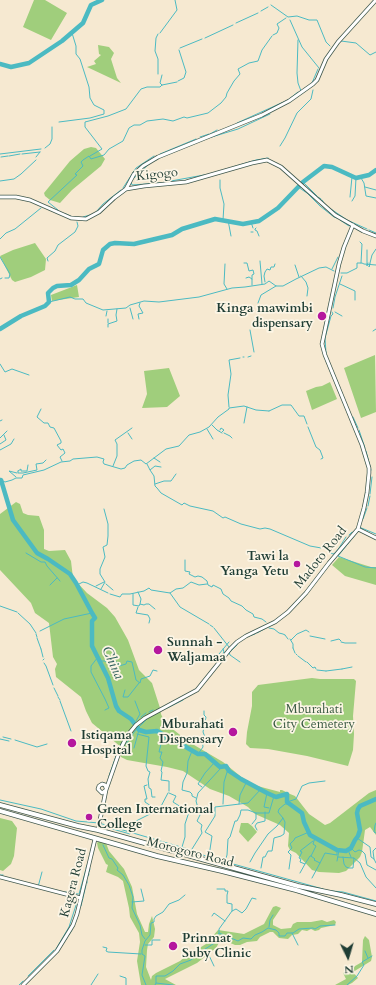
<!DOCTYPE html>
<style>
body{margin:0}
#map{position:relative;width:376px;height:985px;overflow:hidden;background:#f6e9d1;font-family:Cardo,serif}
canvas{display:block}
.north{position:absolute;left:328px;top:937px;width:40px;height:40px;-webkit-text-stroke:3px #fcf5e5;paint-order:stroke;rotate:175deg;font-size:11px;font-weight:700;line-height:16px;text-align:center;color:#1f3d34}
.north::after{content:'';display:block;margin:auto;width:14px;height:18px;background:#1f3d34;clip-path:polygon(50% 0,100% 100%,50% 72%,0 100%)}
</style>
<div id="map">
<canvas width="376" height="985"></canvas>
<div class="north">N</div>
</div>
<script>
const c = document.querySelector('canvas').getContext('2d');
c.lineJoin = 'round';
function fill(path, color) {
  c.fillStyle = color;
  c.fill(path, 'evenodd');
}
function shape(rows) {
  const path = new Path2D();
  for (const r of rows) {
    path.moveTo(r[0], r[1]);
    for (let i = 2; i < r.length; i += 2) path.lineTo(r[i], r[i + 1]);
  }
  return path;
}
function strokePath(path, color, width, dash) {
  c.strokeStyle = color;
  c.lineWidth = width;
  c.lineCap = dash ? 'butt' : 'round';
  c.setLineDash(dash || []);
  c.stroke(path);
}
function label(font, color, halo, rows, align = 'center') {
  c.font = font + ' Cardo,serif';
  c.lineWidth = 3.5;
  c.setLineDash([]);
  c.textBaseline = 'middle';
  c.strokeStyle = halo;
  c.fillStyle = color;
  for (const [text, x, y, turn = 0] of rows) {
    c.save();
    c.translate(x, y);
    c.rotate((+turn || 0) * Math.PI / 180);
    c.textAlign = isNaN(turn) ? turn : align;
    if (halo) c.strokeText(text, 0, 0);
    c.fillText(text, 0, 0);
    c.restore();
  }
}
fill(shape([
 [34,0,45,0,67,13,51,40,23,27],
 [98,45,109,47,114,53,111,59,117,78,121,83,87,67,96,64,94,61,101,55,99,54],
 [91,147,96,148,105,159,101,166,72,190,60,203,50,200,45,196,44,193,70,161,84,149],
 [35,243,46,259,45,270,31,277,15,282,12,280,0,256,13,250],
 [77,285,79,297,52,301,51,295],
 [375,355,376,412,361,418,344,368],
 [169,368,180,396,167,407,142,408,147,394,144,371],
 [330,382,337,399,312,410,306,391,316,387,322,386],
 [16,502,20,504,23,513,28,515,39,516,44,530,44,549,49,551,65,550,71,561,73,578,87,593,107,608,115,617,128,640,139,670,152,683,160,708,161,714,165,723,189,742,223,762,250,784,280,792,280,790,282,790,290,794,295,796,309,814,325,825,330,823,369,793,376,790,376,835,370,827,365,830,362,852,360,857,346,871,339,873,319,872,312,870,296,853,290,850,288,846,289,833,280,825,255,814,248,807,229,796,210,789,183,771,167,767,127,760,121,757,120,752,121,747,92,723,86,711,81,697,56,677,55,669,57,664,53,657,49,623,35,613,31,603,0,570,0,514],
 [339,557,371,567,376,567,376,585,345,576,332,565],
 [312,678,320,679,354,679,356,681,353,716,354,734,353,750,348,766,307,756,268,749,250,748,246,744,247,732,252,706,252,692,258,685],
 [0,818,12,821,17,828,14,856,11,864,3,871,0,870],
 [241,823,248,823,252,826,257,832,248,842,239,832],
 [99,841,106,843,109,851,124,869,132,887,137,914,145,932,148,932,149,924,152,916,155,929,154,937,148,944,147,950,146,967,151,980,152,976,156,973,180,961,186,956,206,944,218,930,244,934,264,924,273,907,276,906,281,908,273,920,273,925,281,929,291,928,293,924,297,922,311,922,322,920,327,922,334,920,336,922,335,925,321,928,319,930,315,931,311,929,307,931,302,930,298,934,292,935,288,939,279,938,273,932,270,932,260,937,257,941,247,942,240,945,235,945,221,939,216,948,197,963,165,979,176,985,141,985,137,961,140,942,139,933,130,917,129,908,123,881,118,877,106,872,108,865,106,864,98,848,97,843],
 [365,936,369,940,372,957,371,961,353,972,358,978,352,983,348,985,335,985,346,979,343,973,362,962,363,940]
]), '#a0ce7c');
strokePath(shape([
 [271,5,288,17,297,16,309,20,317,20,326,42,330,46],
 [261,11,268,7],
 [290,20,302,47,319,68],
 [236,23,258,13],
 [160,33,177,10,175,0],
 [273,35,277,33,279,28,277,24,286,18],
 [205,38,233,25],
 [298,40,297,73,298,83,301,91],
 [341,41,356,43,370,55,376,52],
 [180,48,202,39],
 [158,74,158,59,155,51,156,38,158,34],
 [162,75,160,83,162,85],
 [178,81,184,78,186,72,179,50],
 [307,87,312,83,318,69],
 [59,122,90,118,104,114,104,110,94,105,90,98,89,87,80,59,76,54,76,46,72,33],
 [237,123,288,100,298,92],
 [210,134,217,130],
 [200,137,209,134],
 [205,139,238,129,270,114],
 [280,146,285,138,297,113,311,99,313,90],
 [45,148,50,144,52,139,52,127],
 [0,154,41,149],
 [22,154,40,152],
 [160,154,196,139],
 [9,156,20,154],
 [90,156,102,149,85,127,85,122,108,116,126,109,141,89,147,87,160,87,162,85,177,82],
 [1,157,8,156],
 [36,157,40,152],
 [156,160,163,156],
 [230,168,256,160,268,158],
 [134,178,149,164],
 [361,178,364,183,366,196,376,198],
 [220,180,220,188,224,204,223,220],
 [0,181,14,179,21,174,36,160],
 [131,182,132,185,160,183,204,175],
 [303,182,317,196],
 [298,187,307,193,320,206],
 [365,187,376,190],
 [123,188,136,168,154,156],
 [318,197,321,199],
 [350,197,352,177],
 [322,200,324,203],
 [352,201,355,196,356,178],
 [320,206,334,217,340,219],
 [328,207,347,220,367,229],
 [58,210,48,202,77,175,75,174,83,166,81,162,83,160,89,156,91,159,104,155,109,149,123,141,129,128,134,125,140,125,147,121,163,119,173,121,184,117,187,118,208,113,221,103,226,97,227,93,234,81,240,74,238,69,249,63,258,61,262,50,272,36],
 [96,212,103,204,121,190],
 [66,214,72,217],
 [83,217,90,215],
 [228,220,231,236],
 [340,220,349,226],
 [251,222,253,228],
 [346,223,352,227],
 [256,228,255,229,255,230,257,231,259,236],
 [369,230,376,233],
 [251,232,253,232],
 [0,239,6,233,15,229,41,208],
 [360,242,362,244,361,263],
 [367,250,367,266,368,263],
 [0,257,10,274,9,278,5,278],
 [48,261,47,258,55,251,58,245,75,232,78,226,77,222],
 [260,261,262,284],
 [244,263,247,263,249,271,253,270,254,274,252,275,252,279],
 [225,264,224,284,227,289],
 [370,264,369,267,372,255,376,249],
 [295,265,299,277],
 [332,269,338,257],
 [341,273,347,273,357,268,357,263,362,263,364,264,376,265],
 [301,276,306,282,308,288,307,296],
 [246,278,249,277,252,279,252,285],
 [0,279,2,278],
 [265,282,264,276,265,272,267,269,270,270,271,267,274,267,275,264],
 [340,284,355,291,355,300],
 [49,302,70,297,75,299,83,299,86,303,103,310,126,308,130,305,144,301,159,302,199,297,232,288,245,287,265,284,269,281,276,286,283,286,296,279,319,268,326,267,334,271],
 [258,303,261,295,276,286],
 [130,308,133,319],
 [333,308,335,297,342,276],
 [335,312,342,316],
 [106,316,107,311],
 [108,319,108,323],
 [139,319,138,314,143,313,139,306,140,303],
 [108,327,108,324,117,321,116,315,117,309],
 [250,330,254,352],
 [373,331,376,329],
 [326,353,325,338,331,316,333,314,332,312],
 [243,357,244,357],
 [248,357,251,356],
 [0,364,5,372,12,369,29,375],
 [229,407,228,395,231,374,229,360,240,358],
 [41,409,37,417,44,423,48,423,50,427,54,428,61,441,61,443,57,445,61,450,63,449,65,453,60,457,62,461],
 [269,411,282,405,291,405,299,416,304,416,307,424],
 [353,417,358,428],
 [0,421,2,420],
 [244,423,247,407],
 [212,425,217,430,222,433],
 [308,427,316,447,320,450,323,458,321,459],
 [207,429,213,439],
 [220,430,221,428,224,430,222,432],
 [359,430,365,448],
 [128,433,132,439],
 [224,433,230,436,232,438],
 [0,438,7,431],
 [0,444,6,440,4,435],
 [0,450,11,444,14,439],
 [366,451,371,470],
 [154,458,160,462],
 [147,464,150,470,155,466,161,467],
 [113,466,117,456,117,444,115,440,132,428],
 [150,470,154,476,155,486,157,488,161,493,182,505,184,503,190,506,213,511,223,518,225,517,241,524,260,529,265,528,270,529,310,546,327,549,329,552,333,554,335,553,339,548,346,537],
 [18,471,18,473,23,473,37,470,36,464,43,463,46,460],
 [18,471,21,469,21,471,27,471,28,465],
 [16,477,9,471,17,473],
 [1,480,5,482,12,480,16,478,22,478,23,475,44,470,61,462,70,461,73,459,97,457,104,459,103,462,104,464,121,469,125,468,127,465,134,461,141,460,146,464,166,449,179,446,189,435,200,432,209,427,218,417,229,409,229,408,244,406,256,410,269,411],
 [155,484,164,481,171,481,176,474],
 [370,494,372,477],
 [368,506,370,496],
 [363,519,367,508],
 [359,527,376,534],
 [349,535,352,532],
 [355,535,338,556,365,567,376,568],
 [26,553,41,562,45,562,47,566,60,581],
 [185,560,185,571,190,572,189,574,195,577,198,576,202,577,207,581,208,585,212,587,213,585,221,589,223,594,229,598,231,601,242,606,246,610,253,614,254,617,262,619,266,622],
 [106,584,113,590],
 [50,585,57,578],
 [77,585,83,582,87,583,108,593],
 [96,586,104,582],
 [101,589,105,582,100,574,100,569,105,557,103,547,107,545,108,536,108,524,104,509],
 [138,592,141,599,140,604],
 [170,593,180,607,209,624],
 [110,594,120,597,122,594,130,594,144,591,149,588,151,590,170,593,176,589,183,588,191,582,199,585,207,584],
 [133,594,133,605,139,606,140,604,144,605,146,604,149,604,155,609],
 [0,606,17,612],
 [138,607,136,613,148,615,150,619,149,623],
 [18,613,30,624,36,633],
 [210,625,213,627],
 [214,628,229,647],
 [269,628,274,629,279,633,283,634,285,635],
 [40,631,64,619,92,613],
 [257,633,266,628],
 [36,634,37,637],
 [285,635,288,639],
 [310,636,325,639],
 [246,637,255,634],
 [37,638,41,649],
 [290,639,293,644,293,648],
 [291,640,297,634,306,630,309,632],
 [331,641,339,639,341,641],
 [341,642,345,643,356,643],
 [293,648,295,653],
 [41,649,43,657],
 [229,652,230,655,240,662],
 [230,652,237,645],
 [219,654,229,642],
 [296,654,297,655],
 [221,656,224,652,223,649],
 [298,656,306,662],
 [98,657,91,666,91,672,105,699,109,708,105,710],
 [43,660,44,659],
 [99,661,105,661,110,664,117,662,119,666,126,664,127,661,132,662,136,680,140,683,141,679,150,676,153,670,157,671],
 [307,662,313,668,315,667,316,669],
 [44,663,46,666,53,685],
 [342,669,352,667],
 [317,670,326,671],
 [326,671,342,669],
 [54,688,58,696],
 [125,690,123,697,128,697,139,683],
 [58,697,60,700],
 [60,701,71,731],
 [135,701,140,714,136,721],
 [167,708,183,700],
 [149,712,153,710],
 [141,717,146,713],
 [137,734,149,737,146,766,148,771,150,772,148,779,149,788,151,789,152,797,155,797],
 [3,737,11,739],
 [167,737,161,744,159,752,162,752,160,758,163,762,161,771,162,772,161,780,169,781,169,791],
 [0,739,9,741],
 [15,740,37,747,47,744],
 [126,744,135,731,148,718],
 [124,747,124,746],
 [134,748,139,730],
 [118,749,124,739],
 [192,751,188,761,187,773,183,782,182,790,190,792,192,794,192,796,196,798],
 [117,753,117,751],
 [198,754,203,747,202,739,205,737,203,732,206,717,204,715,204,711],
 [109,776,116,756],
 [147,785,144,786,147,799,145,799,145,802,157,810],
 [202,787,198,784,205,773,214,763],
 [169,793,176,796,173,802,189,812,185,824,185,837,182,847],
 [267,793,264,807,269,808],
 [0,800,41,809,76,821,99,823,116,828,191,850,208,857,323,889],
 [287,802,296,799,302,786,309,783,325,781],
 [223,804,224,782,228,769],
 [239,804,240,795,247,781],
 [376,823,375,825,374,832,376,833],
 [252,824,256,819,256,813,269,813,274,796],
 [102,826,130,834,136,821,154,812,158,812,168,793],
 [257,830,255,826,257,823,265,821,265,812],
 [357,838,370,847,371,857,374,859,376,863],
 [103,845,109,858,112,859,118,868,117,870,123,875,129,885,133,897,132,908,140,925,142,935,145,939],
 [351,848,355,852,359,850,362,851,365,854,367,865,376,870],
 [192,849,202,833,201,829,202,825,197,821,200,815,196,801,198,793,220,769,220,767],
 [348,850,351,857],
 [209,856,212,836,205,832,215,816,215,807,248,803,261,789],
 [338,857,354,858,353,868,349,868,346,867,344,864,343,857],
 [354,858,360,863,366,877,376,888],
 [374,859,373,851,376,848],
 [225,861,227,855,228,839,230,837,235,821,237,821,240,815,241,810,248,810,256,813],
 [337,861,339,850],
 [250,862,255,853,268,834,277,826,283,818,278,812,279,809,285,804,288,804],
 [320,863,325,853,337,855,337,850],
 [305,864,310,856,311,856],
 [86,868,88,863],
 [261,868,263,857,265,857,268,851,272,851,274,838,281,836,284,834,285,822,283,818],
 [289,869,291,855,288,852,292,848,290,844,294,840,295,838,309,832],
 [85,872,86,870],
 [89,872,90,869],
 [300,873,305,864,300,862,301,859,299,858,302,852,300,851,313,841],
 [0,875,3,875],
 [88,876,89,874],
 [312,878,320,863,314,860,315,859,311,856,316,846,313,844,315,838],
 [87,883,87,881],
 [38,887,42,872],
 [217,889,225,889,225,891,228,891,227,895,227,903,232,904,232,911],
 [332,891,343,892,376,901],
 [65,892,78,894],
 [79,894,85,873],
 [132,902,144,901,141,889],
 [81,906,86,885],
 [212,916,214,913,225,921],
 [269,927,270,920,273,915],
 [219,933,219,929,232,911,236,909,242,913,246,909,252,898,256,899],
 [292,933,298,945],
 [68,936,72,930],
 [145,945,152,945,152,940,160,940],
 [103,947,107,948,106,951,108,952,141,954],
 [60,948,67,938],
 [56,949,69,927,78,899],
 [206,949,214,966],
 [365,951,368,958],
 [28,976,54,950],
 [120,976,126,978,126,985],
 [156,983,156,976,165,976,173,971,180,964,191,960,199,953,216,942,219,933,238,941,243,938,251,939,255,935,262,932,268,928,276,930,279,933,279,936,285,936,287,933,293,933,299,929,313,928,315,929,320,926,335,925],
 [19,985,23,981],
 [91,985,98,974],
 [146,985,142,975,145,956,142,954,142,950,145,941,150,935,151,923,154,922,154,919,156,916,163,912,169,904,179,900,185,895],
 [155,985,156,983,173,985],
 [347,985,357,976,364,965,362,962,372,956]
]), '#4bbac2', 1);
strokePath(shape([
 [0,64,11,67,29,63,62,41,83,23,91,5,102,0],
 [0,329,21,316,45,306,49,302,48,293,53,288,57,286,71,285,79,280,89,269,99,264,103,250,110,244,115,243,134,244,172,235,182,229,215,219,243,224,259,221,278,208,303,182,324,166,332,167,356,178,369,175,376,170],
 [0,480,1,480,13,520,37,553,48,559,70,574,76,583,92,613,95,618,92,621,92,646,108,678,116,706,119,711,131,719,139,730,146,732,157,731,167,737,179,743,198,754,205,754,220,767,226,766,229,771,241,779,267,793],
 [267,793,276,797,287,794,287,802,302,813,304,822,310,835,337,850,346,851,351,848,355,840,358,836,360,830,357,813,358,809,360,806,376,799]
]), '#4bbac2', 4.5);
const secondary = shape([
 [126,189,134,174,143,166,158,157,262,115,289,101,313,84,317,80,326,59,338,42,376,0],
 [0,197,16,197,30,200,71,218,86,219,99,212,114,198,126,189,144,186,186,182,252,163,267,160,281,167,335,215,363,231,376,236],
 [358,529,376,538],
 [106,788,105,785,102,784,99,786,98,789,102,793,106,790,120,750,127,736,136,725,145,718,197,690,230,649,237,642,246,636,275,622,288,612,306,593,329,563,358,529,364,508,367,493,369,473,369,468,362,445,325,355,322,344,339,264,344,247,353,225],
 [98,830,106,790],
 [0,877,81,898],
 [23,985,57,951,73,925,77,914,95,839]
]);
const highway = shape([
 [0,805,78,826,98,830,298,886,341,895,376,904],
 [0,811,157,856,222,871,296,890,376,914]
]);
strokePath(secondary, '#3f574c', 4.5);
strokePath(highway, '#3f574c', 5.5);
strokePath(secondary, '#fff', 3);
strokePath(highway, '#fff', 4);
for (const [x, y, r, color] of [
 [322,316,5,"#b5179e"],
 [297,564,4,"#b5179e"],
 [158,650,5,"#b5179e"],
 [233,732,5,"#b5179e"],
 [72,743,5,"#b5179e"],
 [89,817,4,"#b5179e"],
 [173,946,5,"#b5179e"]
]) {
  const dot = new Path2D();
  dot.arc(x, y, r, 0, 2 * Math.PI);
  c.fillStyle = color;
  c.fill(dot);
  strokePath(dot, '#fcf5e5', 1.5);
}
label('13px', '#1f3d34', '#fcf5e5', [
 ["Kigogo",157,175,-6],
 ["Madoto Road",321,558,-51],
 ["Morogoro Road",190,853,14],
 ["Kagera Road",74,883,-75]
]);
label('bold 13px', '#1f3d34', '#fcf5e5', [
 ["Kinga mawimbi",313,309,"right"],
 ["dispensary",313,324,"right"],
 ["Tawi la",289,557,"right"],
 ["Yanga Yetu",289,572,"right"],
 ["Sunnah -",167,643],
 ["Waljamaa",167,658],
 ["Mburahati",224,725,"right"],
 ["Dispensary",224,740,"right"],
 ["Istiqama",81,736],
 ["Hospital",81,751],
 ["Green International",97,810],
 ["College",97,825],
 ["Prinmat",182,939],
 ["Suby Clinic",182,954]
], 'left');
label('13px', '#395a42', '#fcf5e5', [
 ["Mburahati",314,710],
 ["City Cemetery",314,725]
]);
label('italic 14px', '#2a5c58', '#fcf5e5', [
 ["China",112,663,66]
]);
</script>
